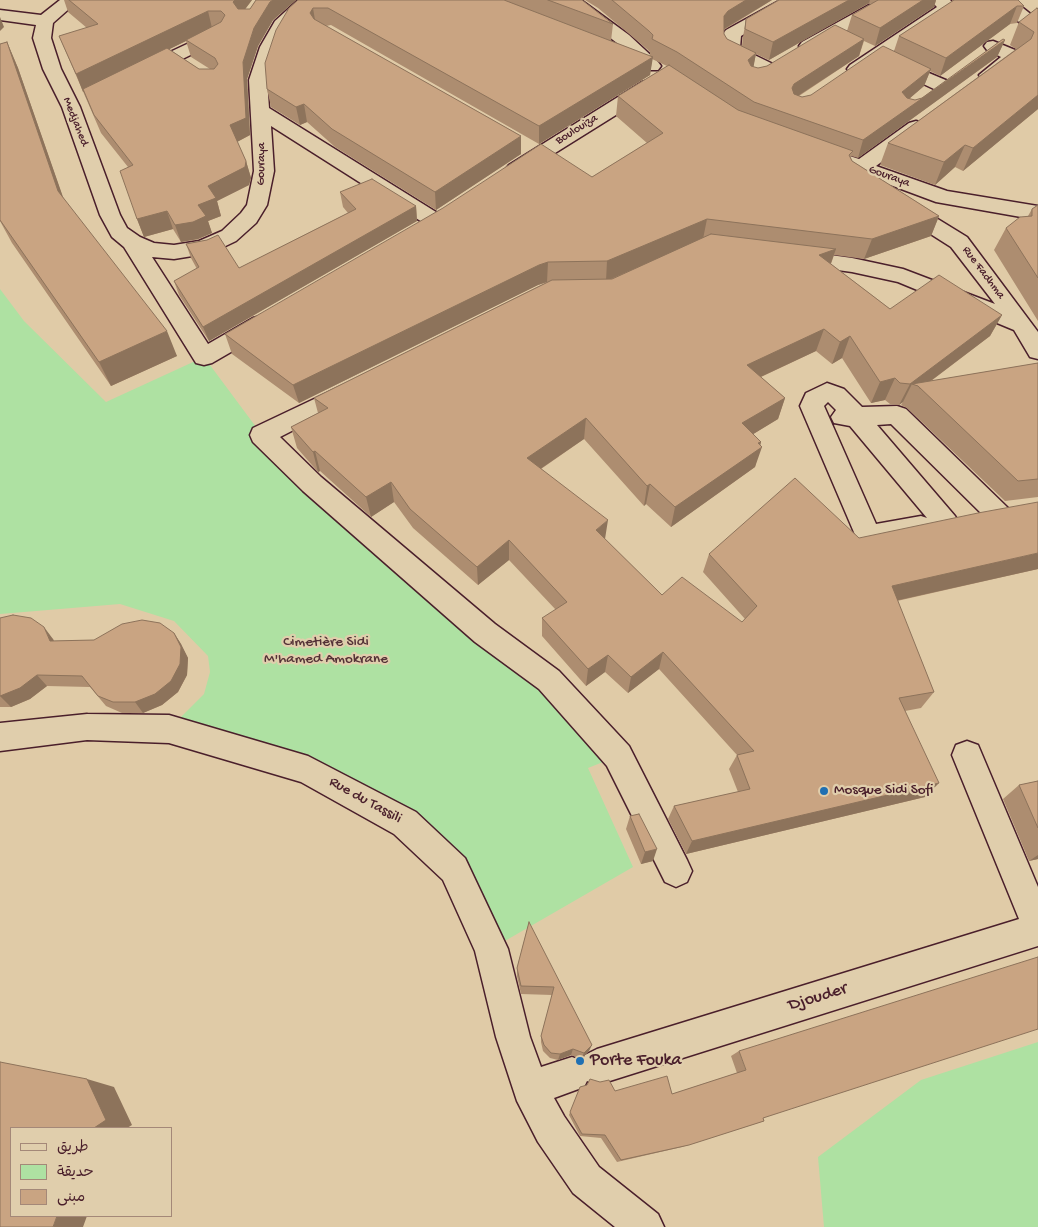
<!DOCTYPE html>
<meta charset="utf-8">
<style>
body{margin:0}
#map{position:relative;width:1038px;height:1227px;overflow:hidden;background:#e0cba7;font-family:"Gochi Hand","Playpen Sans Arabic",sans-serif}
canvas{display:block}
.legend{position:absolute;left:10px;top:1127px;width:162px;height:90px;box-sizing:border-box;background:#e0ceac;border:1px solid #a48878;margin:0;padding:6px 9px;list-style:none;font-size:15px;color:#4a1f2b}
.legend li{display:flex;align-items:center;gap:10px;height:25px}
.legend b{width:25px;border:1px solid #a48878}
</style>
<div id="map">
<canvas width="1038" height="1227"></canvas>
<ul class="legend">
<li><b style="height:6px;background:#e0ceac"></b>طريق</li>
<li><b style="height:14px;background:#aee1a2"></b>حديقة</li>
<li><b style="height:14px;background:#c9a482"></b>مبنى</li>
</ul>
</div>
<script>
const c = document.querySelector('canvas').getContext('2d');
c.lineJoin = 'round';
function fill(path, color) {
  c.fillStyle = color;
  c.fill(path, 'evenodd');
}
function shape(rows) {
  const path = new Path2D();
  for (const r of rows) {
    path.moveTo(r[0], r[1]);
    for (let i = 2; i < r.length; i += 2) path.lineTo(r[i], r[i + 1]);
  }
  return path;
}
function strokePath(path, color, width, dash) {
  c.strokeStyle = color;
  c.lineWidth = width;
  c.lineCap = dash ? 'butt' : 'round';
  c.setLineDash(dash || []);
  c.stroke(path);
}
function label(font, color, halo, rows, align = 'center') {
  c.font = font + ' "Gochi Hand",sans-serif';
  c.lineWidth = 4.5;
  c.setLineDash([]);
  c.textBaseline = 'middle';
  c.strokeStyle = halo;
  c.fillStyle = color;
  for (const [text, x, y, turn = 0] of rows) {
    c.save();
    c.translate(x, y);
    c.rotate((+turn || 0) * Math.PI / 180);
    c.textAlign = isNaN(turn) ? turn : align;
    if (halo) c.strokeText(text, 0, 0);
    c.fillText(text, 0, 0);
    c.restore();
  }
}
fill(shape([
 [0,289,24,321,106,402,204,357,262,435,618,756,588,768,633,867,491,949,405,823,169,729,204,694,210,672,208,656,174,621,120,604,0,614],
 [1038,1042,1038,1227,824,1227,818,1157,921,1080]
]), '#aee1a2');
const minor = shape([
 [60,0,79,0,53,23,51,38,61,69,80,107,120,215,127,228,140,237,154,243,174,245,199,241,222,231,241,213,247,205,254,171,249,80,260,47,275,21,298,0,321,0,291,24,278,47,267,80,269,108,444,217,447,222,444,227,437,229,430,227,271,126,274,171,267,205,256,223,236,241,211,253,174,259,152,257,208,344,253,318,261,316,269,318,272,324,269,330,212,363,204,365,196,363,124,247,112,237,100,215,62,107,43,69,33,38,36,25,0,20,0,10,41,15,60,0],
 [561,0,581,0,629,35,658,62,661,66,658,70,646,70,617,43,561,0],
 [930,0,950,0,957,7,862,73,850,73,847,69,850,65,937,7,930,0],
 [993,0,1013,0,1038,20,1038,34,1032,33,993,0],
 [777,2,783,3,786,7,783,11,741,36,740,48,775,65,778,69,775,73,763,73,725,55,722,51,723,34,726,30,777,2],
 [869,5,875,6,878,10,875,14,814,50,808,51,802,50,799,46,802,42,869,5],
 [219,29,225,30,228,34,225,38,150,75,138,75,135,71,138,67,219,29],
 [993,41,1020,52,1023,56,995,79,988,81,981,79,979,75,1001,57,987,50,984,46,987,42,993,41],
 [893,58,948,81,950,85,948,89,941,91,934,89,887,67,884,63,887,59,893,58],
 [649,80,656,82,658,86,656,90,523,173,516,175,509,173,506,169,509,165,642,82,649,80],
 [916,121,923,123,926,127,923,131,876,166,947,191,1038,206,1038,220,936,202,818,158,815,154,818,150,825,148,859,159,909,123,916,121],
 [903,200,910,202,967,237,1038,332,1038,359,1030,357,1014,330,898,282,852,272,794,264,786,262,783,257,786,252,794,250,852,258,903,269,995,304,951,247,896,212,893,207,896,202,903,200],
 [350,382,358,385,362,391,358,397,280,437,321,477,495,624,559,671,629,746,687,860,692,871,687,882,676,887,665,882,607,766,539,689,475,642,303,491,253,442,250,435,253,428,350,382],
 [827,383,844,389,862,407,897,406,906,409,1008,508,1012,515,1008,522,999,525,990,522,891,424,877,425,955,516,959,523,955,530,946,534,934,527,930,534,921,538,868,547,859,544,800,406,806,393,827,383],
 [828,402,836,410,831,417,834,423,850,426,927,518,921,516,876,524,824,406,828,402],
 [87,714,169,715,308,756,416,812,465,858,508,949,530,1037,541,1067,572,1057,582,1061,585,1055,597,1049,1019,919,952,755,956,745,967,741,978,745,1038,887,1038,946,597,1085,587,1081,584,1087,554,1098,564,1116,599,1167,658,1214,664,1227,615,1227,573,1193,538,1142,517,1101,496,1037,475,951,443,880,394,834,301,782,169,743,87,740,0,751,0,723,87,714]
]);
strokePath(minor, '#4a1f2b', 3);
fill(minor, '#e0ceac');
fill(shape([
 [64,0,252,0,245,9,250,9,256,0,296,0,273,20,258,46,247,79,250,135,237,142,246,161,251,178,249,185,217,201,221,216,208,221,212,233,198,239,181,242,173,229,144,237,137,219,128,167,101,133,59,36,87,28,68,12],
 [186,41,191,57,210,69,199,69,169,49],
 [298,0,582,0,613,24,611,41,650,56,650,52,647,49,598,8,585,0,772,0,724,30,724,34,727,39,742,46,743,37,746,19,779,0,936,0,934,7,875,46,864,41,859,56,799,96,802,97,811,95,894,51,899,36,953,1,952,0,1018,0,1024,6,1017,23,1010,24,940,76,930,71,924,86,909,99,915,100,922,98,1005,40,997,57,858,158,851,156,851,158,852,161,939,216,931,236,864,259,834,255,831,264,890,309,1002,315,990,336,931,381,1038,363,1038,497,1005,501,907,408,901,405,903,402,899,405,890,404,885,400,871,403,842,358,832,364,816,351,761,377,785,398,778,419,753,434,761,442,755,467,671,527,646,504,644,506,584,439,541,469,605,539,662,595,742,622,745,619,703,572,709,554,859,538,1038,569,897,601,934,692,921,708,905,711,925,797,686,854,668,819,674,806,738,792,729,769,737,755,659,669,628,693,605,672,586,686,542,636,542,618,556,610,509,560,478,585,413,528,394,502,371,517,320,471,318,472,297,448,291,427,318,413,314,398,547,282,538,285,299,403,232,354,225,334,592,177,647,143,616,116,618,96,667,66,652,59,650,75,539,144,331,25,326,26,521,136,521,154,436,210,335,147,307,122,300,125,271,107,267,89],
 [869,3,872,4,852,15,847,31,767,66,758,68,753,67,756,54,769,60],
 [1038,9,1038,109,963,171,955,167,935,185,880,165,888,143,1016,49,1010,45,1019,22],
 [7,42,18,68,63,198,177,356,111,386,12,243,0,221,0,44],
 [340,192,416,206,417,221,209,341,179,295,174,281,197,269,191,258,186,244,207,240,239,268,348,213,343,207],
 [1038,205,1038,321,994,250,1006,228,1028,216,1032,209],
 [0,618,53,639,54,641,94,640,174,633,181,644,188,658,187,675,178,692,162,705,143,713,122,713,106,706,90,687,47,686,30,699,11,707,0,707],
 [1038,781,1038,859,1029,861,1003,799,1019,785],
 [630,816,653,861,641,864,626,829],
 [529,922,589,1051,581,1059,571,1055,558,1060,550,1058,543,1051,541,1042,541,1036,552,995,521,994,517,976,517,968],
 [739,1051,764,1121,682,1147,617,1162,601,1138,580,1136,569,1115,580,1087,615,1091,672,1094,737,1073,731,1056]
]), '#ad8d70');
fill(shape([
 [235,0,252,0,237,20,233,2],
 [273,0,296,0,273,20,258,46,247,79,250,135,235,143,230,125,243,62,254,28,270,2],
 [746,0,772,0,724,29,721,34,724,16,728,11],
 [849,0,870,0,869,3,769,60,773,42],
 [923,0,936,0,934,7,875,46,880,28],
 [1017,6,1010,24,940,76,946,58],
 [313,8,316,26,310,13],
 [208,11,212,28,186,40,186,41,83,92,76,74],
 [0,17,4,27,0,31],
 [864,39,859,56,790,101,792,88,794,84],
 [1005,40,997,57,858,158,863,140],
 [7,42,18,68,70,217,58,191],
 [756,53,753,70,748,60],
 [653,57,650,75,539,144,539,126],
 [931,69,924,86,896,110,902,92],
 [1038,95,1038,109,963,171,973,148],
 [304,104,307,122,300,125,296,107],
 [521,136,521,154,436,210,435,192],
 [965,145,955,167,935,185,944,162],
 [246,161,251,178,249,185,217,201,221,216,208,221,212,233,198,239,181,242,175,225,198,205,208,186],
 [416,206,417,221,209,341,203,327],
 [167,211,173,229,144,237,137,219],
 [939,216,931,236,864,259,872,239],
 [707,219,703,239,606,281,607,261],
 [836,249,828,271,819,255],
 [548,262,547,282,538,285,299,403,293,385,539,265],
 [1002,315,990,336,920,389,918,386,912,384,903,402,899,405,910,384],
 [824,329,816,351,741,386,747,365],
 [167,331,177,356,111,386,99,362],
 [850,336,842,358,832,364,840,342],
 [895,378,885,400,871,403,880,382],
 [785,398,778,419,737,444,742,423],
 [586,418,584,439,527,478,527,458],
 [761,442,759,449,762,447,755,467,671,527,675,507,758,443],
 [315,451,320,471,318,472,313,452],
 [391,482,394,502,371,517,366,497],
 [650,484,646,504,644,506,647,486],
 [608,520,605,539,596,530],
 [509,540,509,560,478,585,477,567],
 [1038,553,1038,569,881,604,892,586],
 [44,627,53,639,59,653,50,641],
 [174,633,181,644,188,658,187,675,178,692,162,705,143,713,135,702],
 [663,652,659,669,628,693,631,677],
 [608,655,605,672,586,686,588,669],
 [37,675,47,686,30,699,11,707,0,696],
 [939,783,925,797,686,854,692,841],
 [657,849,653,861,641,864,645,852],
 [1038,855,1038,859,1029,861],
 [592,1045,589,1051,581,1059,584,1053],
 [573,1049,571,1055,558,1060,560,1054],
 [87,1079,114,1087,132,1125,127,1128,94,1128],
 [57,1216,87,1216,83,1227,53,1227]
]), '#8d735b');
const building = shape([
 [69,0,235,0,233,2,238,9,250,9,256,0,273,0,270,2,254,28,243,62,246,118,230,125,246,161,245,167,208,186,216,198,198,205,206,216,193,222,175,225,167,211,137,219,120,171,133,165,94,115,83,89,167,48,199,69,214,69,218,64,215,58,186,40,221,22,225,15,221,11,208,11,76,74,59,36,98,24,69,0],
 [298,0,504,0,653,57,539,126,328,8,313,8,310,13,314,19,521,136,435,192,332,129,304,104,296,107,267,89,265,63,276,30,289,8,298,0],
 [548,0,582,0,613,24,548,0],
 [612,0,746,0,728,11,724,16,724,34,727,39,756,53,748,60,751,66,758,68,767,66,835,25,864,39,794,84,792,88,794,94,802,97,811,95,883,46,931,69,902,92,907,98,915,100,922,98,1003,39,1005,40,863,140,754,102,677,52,652,39,653,35,649,31,612,0],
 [779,0,849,0,773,42,745,29,746,19,779,0],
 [878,0,923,0,880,28,852,15,878,0],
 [954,0,1018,0,1024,6,1017,6,946,58,899,36,954,0],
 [1037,8,1038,9,1038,95,973,148,965,145,944,162,888,143,1031,39,1034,32,1019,22,1037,8],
 [7,42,58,191,167,331,99,362,0,220,0,44,7,42],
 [669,65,738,110,853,151,849,155,852,161,939,216,872,239,707,219,607,261,548,262,539,265,293,385,225,334,443,208,541,144,592,177,663,133,618,96,669,65],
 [372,179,416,206,203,327,174,281,199,267,186,244,207,240,218,235,239,268,356,209,340,192,372,179],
 [1038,205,1038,278,1006,228,1020,217,1032,216,1032,209,1038,205],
 [711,234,836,249,819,255,890,309,939,275,1002,315,910,384,900,383,895,378,880,382,850,336,840,342,824,329,747,365,785,398,742,423,761,442,758,443,762,447,675,507,650,484,647,486,586,418,527,458,608,520,596,530,662,595,682,577,742,622,757,606,709,554,795,478,859,538,978,513,1038,502,1038,553,892,586,934,692,899,698,939,783,692,841,674,806,750,789,737,755,754,751,663,652,631,677,608,655,588,669,542,618,567,602,509,540,477,567,410,509,391,482,366,497,315,451,313,452,291,427,328,408,314,398,552,280,612,279,711,234],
 [1038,363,1038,479,1018,481,918,386,912,384,1038,363],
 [13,615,31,618,44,627,50,641,94,640,122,624,142,620,160,623,174,633,181,647,180,664,171,681,155,694,135,702,113,702,98,696,82,676,37,675,20,688,0,696,0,618,13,615],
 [1038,781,1038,828,1019,785,1038,781],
 [639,814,657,849,645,852,630,816,639,814],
 [529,922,592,1045,584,1053,573,1049,560,1054,551,1053,544,1045,541,1036,554,987,521,986,517,968,529,922],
 [1038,957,1038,1029,763,1118,764,1121,689,1145,621,1160,605,1135,582,1134,570,1112,580,1087,587,1085,590,1079,600,1082,609,1080,615,1091,667,1076,672,1094,746,1070,739,1051,1038,957],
 [0,1062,87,1079,106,1120,94,1128,11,1128,11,1216,57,1216,53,1227,0,1227,0,1062]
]);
fill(building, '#c9a482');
strokePath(building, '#8d735b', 1);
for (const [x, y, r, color] of [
 [824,791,5,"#1f6fb2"],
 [580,1061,5,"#1f6fb2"]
]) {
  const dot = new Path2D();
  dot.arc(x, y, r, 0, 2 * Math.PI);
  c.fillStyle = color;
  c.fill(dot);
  strokePath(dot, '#e0ceac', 2);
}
label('12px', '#4a1f2b', '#e0ceac', [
 ["Medjahed",75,122,68],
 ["Boulouiza",577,130,-32],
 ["Gouraya",262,164,-89],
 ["Gouraya",889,177,20],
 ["Rue Fadhma",983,273,53]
]);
label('15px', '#543237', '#e0ceac', [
 ["Cimetière Sidi",326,643],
 ["M'hamed Amokrane",326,660]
]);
label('15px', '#4a1f2b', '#e0ceac', [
 ["Mosque Sidi Sofi",834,791]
], 'left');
label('15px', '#4a1f2b', '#e0ceac', [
 ["Rue du Tassili",365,801,29]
]);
label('18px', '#4a1f2b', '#e0ceac', [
 ["Djouder",818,998,-17]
]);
label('18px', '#4a1f2b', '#e0ceac', [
 ["Porte Fouka",590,1061]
], 'left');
</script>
